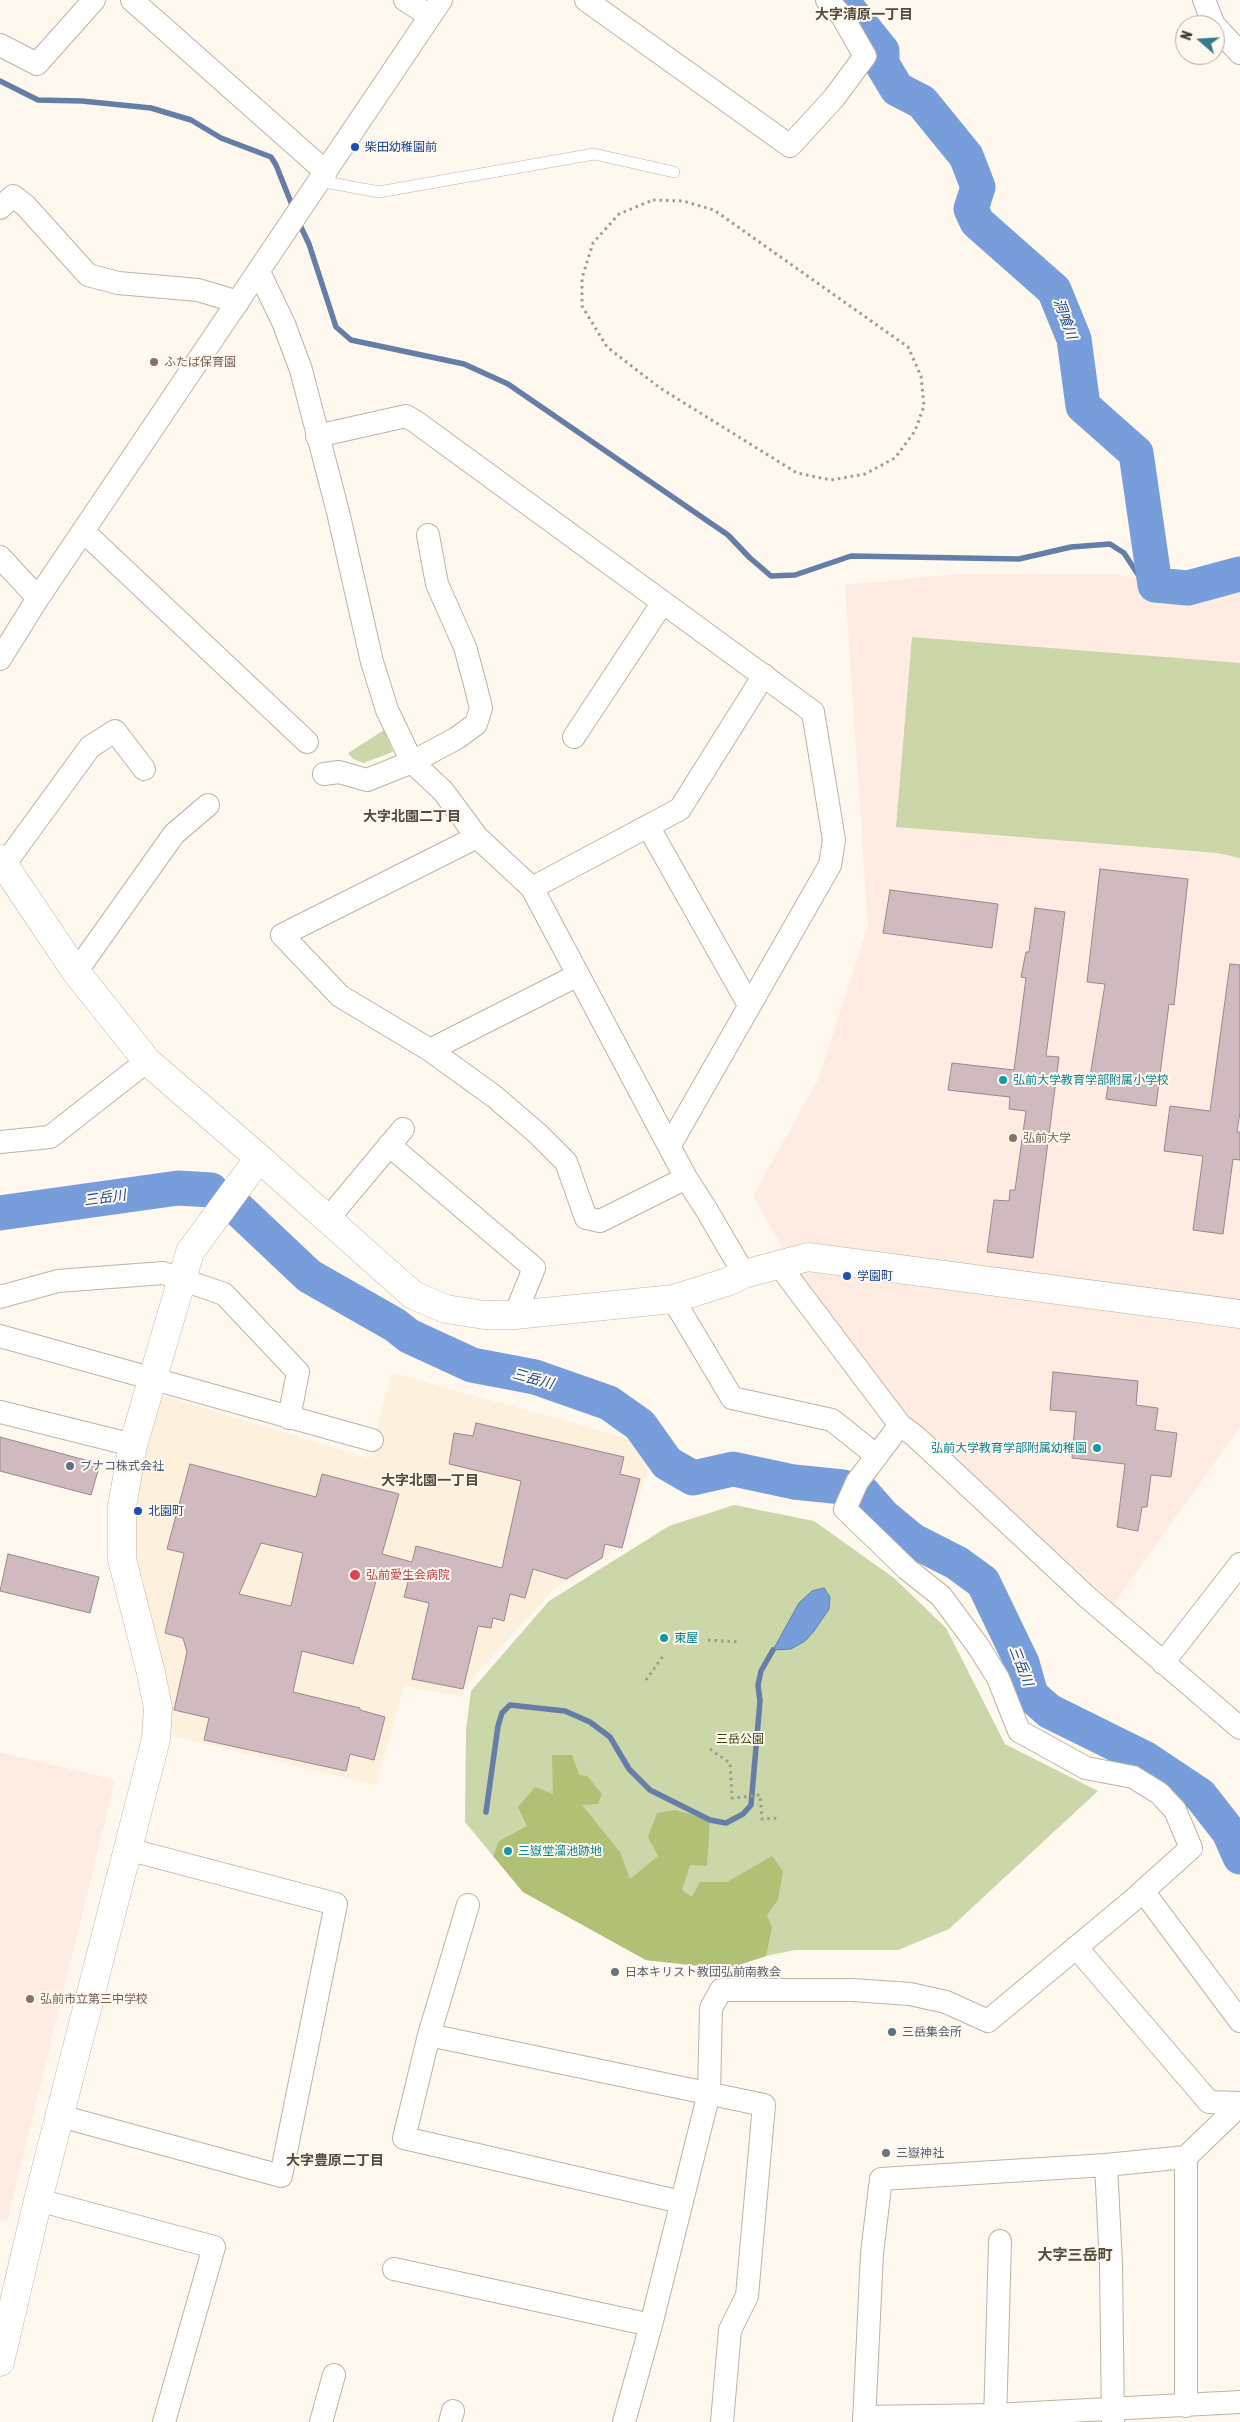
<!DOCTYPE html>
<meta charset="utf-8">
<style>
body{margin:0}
#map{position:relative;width:1240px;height:2422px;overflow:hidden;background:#fff8ee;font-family:"Asap Condensed",sans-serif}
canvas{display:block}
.north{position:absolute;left:1175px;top:15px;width:50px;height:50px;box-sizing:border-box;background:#fff8ee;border:1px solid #b0aaa2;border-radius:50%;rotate:289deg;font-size:14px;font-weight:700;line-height:20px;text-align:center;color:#3a352f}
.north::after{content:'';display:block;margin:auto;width:18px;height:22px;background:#367a8a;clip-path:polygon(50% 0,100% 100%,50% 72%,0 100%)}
</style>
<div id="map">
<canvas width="1240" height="2422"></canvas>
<div class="north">N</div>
</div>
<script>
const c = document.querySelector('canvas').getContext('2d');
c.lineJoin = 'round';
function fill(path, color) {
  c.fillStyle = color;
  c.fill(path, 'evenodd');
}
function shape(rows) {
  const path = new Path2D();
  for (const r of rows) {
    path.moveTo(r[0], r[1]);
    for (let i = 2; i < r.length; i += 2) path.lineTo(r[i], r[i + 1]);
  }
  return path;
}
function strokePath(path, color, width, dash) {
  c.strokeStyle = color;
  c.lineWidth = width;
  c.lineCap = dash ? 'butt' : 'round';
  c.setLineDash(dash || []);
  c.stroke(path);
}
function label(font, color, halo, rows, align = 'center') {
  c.font = font + ' "Asap Condensed","Noto Sans JP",sans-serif';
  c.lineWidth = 4;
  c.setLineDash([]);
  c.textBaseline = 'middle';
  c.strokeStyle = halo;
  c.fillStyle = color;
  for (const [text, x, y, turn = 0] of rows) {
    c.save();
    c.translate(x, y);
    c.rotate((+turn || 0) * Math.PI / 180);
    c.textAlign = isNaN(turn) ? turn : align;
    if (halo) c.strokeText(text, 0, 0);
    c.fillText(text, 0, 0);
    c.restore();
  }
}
fill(shape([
 [392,1373,634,1440,648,1470,622,1545,553,1590,467,1684,462,1697,404,1686,376,1785,166,1734,132,1560,134,1491,158,1394,368,1458]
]), '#fdf0dd');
fill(shape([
 [956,574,1112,574,1240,592,1240,1427,1114,1603,907,1419,808,1292,753,1196,818,1080,868,926,845,585],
 [0,1752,115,1780,7,2221,0,2219]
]), '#feebe2');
fill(shape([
 [912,637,1240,663,1240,858,1218,853,896,827],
 [384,730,393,752,363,763,353,759,348,753],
 [734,1505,814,1521,894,1578,946,1628,1005,1744,1098,1791,949,1929,898,1950,795,1950,766,1956,726,1969,646,1960,523,1892,465,1822,466,1730,471,1691,549,1601,669,1526]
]), '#cbd6a9');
fill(shape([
 [552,1755,572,1755,579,1775,587,1776,602,1794,598,1804,582,1805,620,1852,630,1879,658,1856,648,1837,657,1813,675,1810,710,1820,707,1866,690,1865,682,1890,692,1897,700,1882,727,1882,772,1856,783,1871,778,1900,767,1915,772,1928,766,1956,726,1969,646,1960,523,1892,493,1856,499,1841,527,1826,518,1807,535,1787,553,1794]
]), '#b0c075');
const water = shape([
 [824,1588,830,1597,829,1609,814,1631,805,1641,791,1649,773,1650,799,1603,812,1591,824,1588]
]);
fill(water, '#779edb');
strokePath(water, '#657ea7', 1);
strokePath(shape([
 [0,81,38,100,82,101,151,108,191,120,221,138,271,157,276,165,294,210],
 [299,223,309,244,336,327,351,340,464,364,508,384,728,535,750,558,771,576,795,575,851,556,1019,559,1071,547,1110,544,1124,553,1141,579,1155,585],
 [486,1812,498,1726,502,1713,510,1705,565,1711,590,1722,610,1737,629,1769,650,1790,710,1820,726,1823,743,1814,751,1805,760,1701,758,1685,761,1671,773,1650]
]), '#657ea7', 5.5);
strokePath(shape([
 [841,0,882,51,882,64,897,89,922,102,966,156,978,187,971,209,977,222,1054,290,1074,339,1083,406,1136,453,1155,585,1188,588,1240,574],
 [237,1208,309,1276,395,1325,409,1336,472,1365,535,1377,609,1403,640,1425,667,1463,693,1478,733,1469,794,1482,843,1487],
 [0,1213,178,1188,211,1190],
 [863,1493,883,1516,912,1540,957,1563,983,1582,1022,1663,1031,1695,1049,1711,1146,1759,1200,1795,1229,1832,1240,1857]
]), '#779edb', 35);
const building = shape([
 [1100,869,1188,879,1174,1005,1169,1004,1156,1106,1106,1099,1108,1086,1089,1083,1105,984,1087,982,1100,869],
 [890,890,998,904,992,948,883,933,890,890],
 [1035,908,1065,912,1046,1056,1059,1057,1033,1258,987,1252,994,1200,1009,1201,1010,1190,1015,1190,1026,1111,1009,1109,1010,1097,948,1090,952,1063,1014,1070,1026,978,1021,977,1026,952,1029,952,1035,908],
 [1230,964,1240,965,1240,1112,1237,1132,1240,1132,1240,1160,1233,1159,1223,1234,1193,1230,1203,1156,1164,1151,1170,1106,1210,1111,1230,964],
 [1053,1372,1138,1381,1136,1405,1158,1408,1155,1430,1177,1433,1171,1477,1151,1475,1147,1507,1142,1507,1138,1531,1117,1527,1125,1464,1072,1458,1076,1412,1050,1410,1053,1372],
 [476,1423,624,1457,620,1474,640,1479,622,1548,605,1544,602,1558,566,1579,533,1569,525,1598,510,1594,504,1621,493,1618,491,1628,478,1626,463,1689,412,1679,429,1603,404,1597,408,1582,378,1574,353,1664,302,1651,293,1692,360,1708,360,1710,385,1717,374,1760,350,1754,346,1771,204,1740,209,1718,174,1710,187,1652,183,1638,165,1633,184,1553,167,1549,190,1464,316,1497,322,1474,399,1494,382,1554,412,1562,416,1546,502,1568,521,1481,449,1464,454,1433,473,1436,476,1423],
 [261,1543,303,1553,291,1606,239,1594,261,1543],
 [0,1437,100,1464,91,1495,0,1471,0,1437],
 [8,1554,99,1577,90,1613,0,1591,8,1554]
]);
fill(building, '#d0bac0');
strokePath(building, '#9b878d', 1);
const lane = shape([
 [320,181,379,192,594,154,674,172]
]);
const street = shape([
 [132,0,326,172],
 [405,0,430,16],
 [586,0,790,146,834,98,865,56,842,16,827,0],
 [1204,0,1214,25],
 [1215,26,1240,53],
 [0,45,37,64,94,0],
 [0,208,13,196,25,205,88,275,118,283,198,290,238,302],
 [259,272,284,324,301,370,338,512,372,662,387,710,412,762,443,791,477,837,532,888,686,1178,706,1209,744,1274],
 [317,436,406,416,416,422,813,712,834,840,830,865,670,1145],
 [83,531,307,742],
 [0,557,38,598],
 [0,659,38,598,441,0],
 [574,737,663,602],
 [324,774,339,772,367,780,412,762,457,738,476,724,481,708,474,680,465,647,437,584,428,535],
 [648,826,749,1005],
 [477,837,282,935,340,996,430,1050,495,1097,538,1134,566,1162,586,1218,600,1221,686,1178],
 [4,865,90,747,115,731,144,769],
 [532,888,680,809,764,675],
 [76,972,174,834,208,805],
 [430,1050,578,975],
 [0,1142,50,1137,147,1061],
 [389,1145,534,1268,515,1315],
 [327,1220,403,1129],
 [779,1265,900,1425,915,1436,1086,1596,1240,1728],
 [0,1297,58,1281,163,1273,224,1294,298,1372,289,1418],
 [673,1299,732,1398,832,1420,877,1456],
 [0,1336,372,1440],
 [0,1412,133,1445],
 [1163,1663,1240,1564],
 [1143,1891,1240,2021],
 [468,1905,429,2035,764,2105,747,2296,730,2330,722,2422],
 [1076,1947,1209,2102,1240,2103],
 [429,2035,404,2138,681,2202],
 [60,2116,281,2176,336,1904,127,1849],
 [1106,2165,1186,2157,1240,2105],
 [38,2200,214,2247,164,2422],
 [394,2269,651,2325],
 [1186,2406,1186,2157],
 [864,2417,995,2415,1240,2402],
 [321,2422,334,2375],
 [450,2422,453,2411],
 [624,2422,651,2325,709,2093,711,2008,721,1990,852,1990,910,1994,946,2002,988,2021,1132,1901,1191,1848,1175,1810,1159,1793,1133,1777,1086,1768,1019,1731,998,1678,978,1646,941,1596,907,1569,845,1509,857,1482,900,1425],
 [864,2422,872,2253,881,2179,1106,2165,1111,2264,1113,2422],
 [995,2422,1000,2241]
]);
const secondary = shape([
 [0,859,76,972,147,1061,259,1158,413,1295,446,1309,484,1315,515,1315,673,1299,727,1282,744,1274,808,1257,1240,1314],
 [0,2362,38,2200,156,1739,158,1708,151,1673,122,1559,122,1506,133,1445,190,1252,259,1158]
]);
strokePath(lane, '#beb3a3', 12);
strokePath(street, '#beb3a3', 24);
strokePath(secondary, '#beb3a3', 29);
strokePath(shape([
 [653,200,683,201,714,210,908,347,921,376,924,406,915,431,895,458,865,474,831,480,797,473,660,388,607,347,582,306,582,278,593,243,619,214,653,200],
 [708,1640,740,1642],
 [646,1680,663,1656],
 [710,1749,730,1763,732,1798,760,1795,762,1819,780,1818]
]), '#a09a92', 3, [2.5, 4]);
strokePath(lane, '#fff', 11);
strokePath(street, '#fff', 22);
strokePath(secondary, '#fff', 28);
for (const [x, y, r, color] of [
 [355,147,5,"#1a4fb4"],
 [154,362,5,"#8d6e63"],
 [1003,1080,5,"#0f9aa8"],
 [1013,1138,5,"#8d6e63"],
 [847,1276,5,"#1a4fb4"],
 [1097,1448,5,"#0f9aa8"],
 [70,1466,5,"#5c6f8a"],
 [138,1511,5,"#1a4fb4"],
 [355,1575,6,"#e0444e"],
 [664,1638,5,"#0f9aa8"],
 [508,1851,5,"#0f9aa8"],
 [615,1972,5,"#6b7280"],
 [30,1999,5,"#8d6e63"],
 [892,2032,5,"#5c6f8a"],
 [886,2153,5,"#6b7280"]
]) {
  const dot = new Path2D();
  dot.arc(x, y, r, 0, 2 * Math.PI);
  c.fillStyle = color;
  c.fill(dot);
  strokePath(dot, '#fff8ee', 2);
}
label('12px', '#164399', '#fff8ee', [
 ["柴田幼稚園前",365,147],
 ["学園町",857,1276],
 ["北園町",148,1511]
], 'left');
label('12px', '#785e54', '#fff8ee', [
 ["ふたば保育園",164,362],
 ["弘前大学",1023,1138],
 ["弘前市立第三中学校",40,1999]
], 'left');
label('12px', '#0d838f', '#fff8ee', [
 ["弘前大学教育学部附属小学校",1013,1080],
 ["弘前大学教育学部附属幼稚園",1087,1448,"right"],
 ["東屋",674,1638],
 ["三嶽堂溜池跡地",518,1851]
], 'left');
label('12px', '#4e5e75', '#fff8ee', [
 ["ブナコ株式会社",80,1466],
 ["三岳集会所",902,2032]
], 'left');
label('12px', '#be3a42', '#fff8ee', [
 ["弘前愛生会病院",366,1575]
], 'left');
label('12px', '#384107', '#fff8ee', [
 ["三岳公園",740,1739]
]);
label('12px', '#5b616d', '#fff8ee', [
 ["日本キリスト教団弘前南教会",625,1972],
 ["三嶽神社",896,2153]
], 'left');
label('bold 14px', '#534a3c', '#fff8ee', [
 ["大字清原一丁目",864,15],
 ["大字北園二丁目",412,817],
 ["大字北園一丁目",430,1481],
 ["大字豊原二丁目",335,2161]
]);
label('italic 14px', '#16478f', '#fff8ee', [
 ["洞喰川",1065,319,70],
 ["三岳川",105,1198,-8],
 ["三岳川",533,1379,15],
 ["三岳川",1021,1666,69]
]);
label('bold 15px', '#534a3c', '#fff8ee', [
 ["大字三岳町",1075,2255]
]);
</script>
